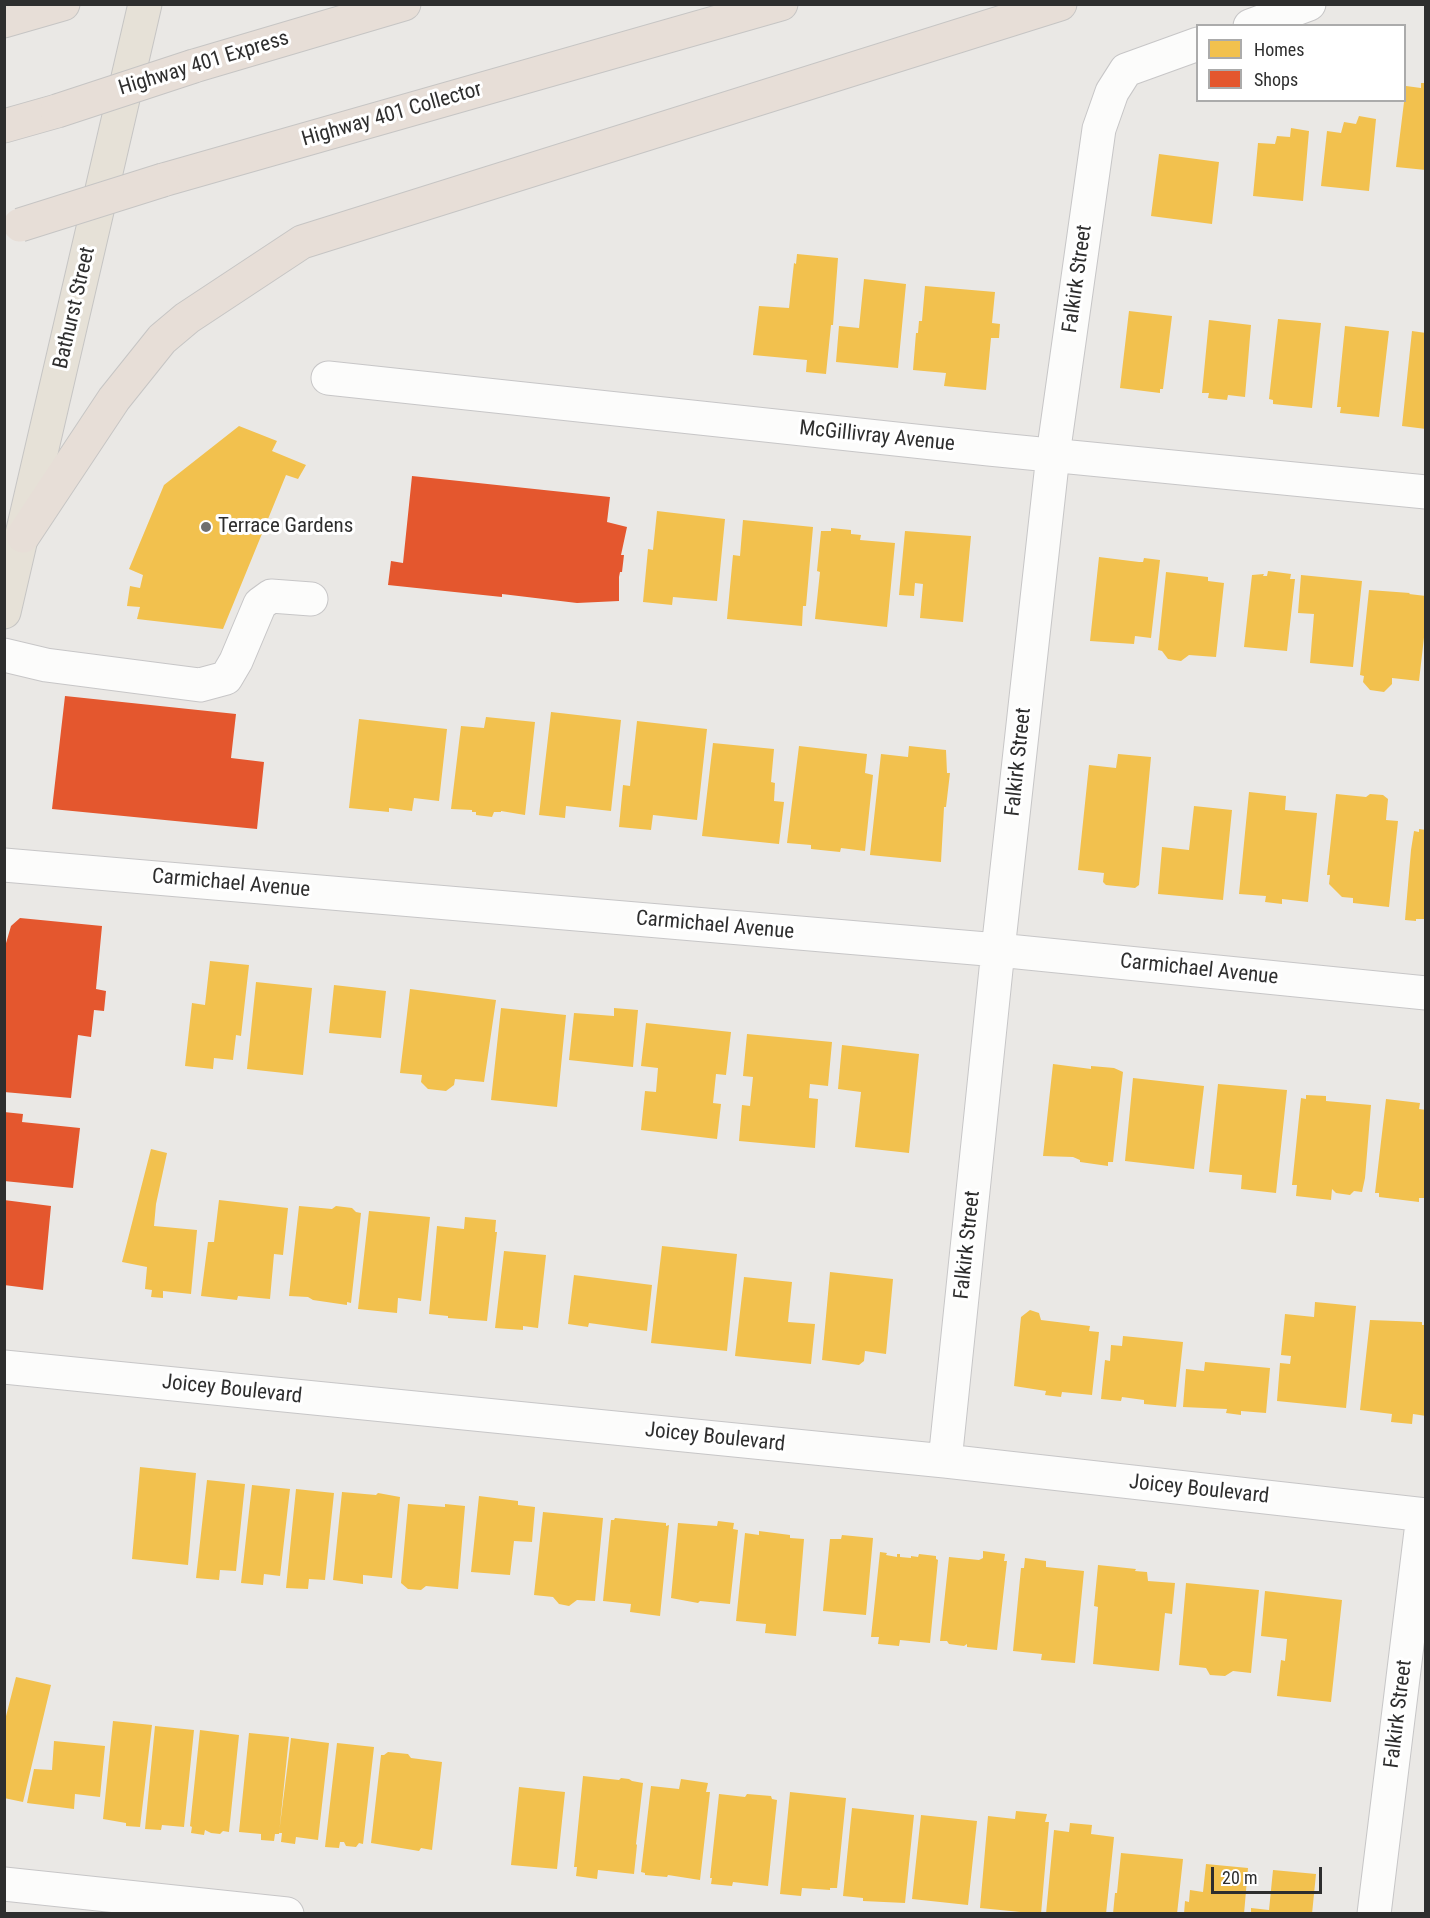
<!DOCTYPE html>
<style>
body{margin:0}
#map{position:relative;width:1430px;height:1918px;overflow:hidden;background:#eae8e5;font-family:"Roboto Condensed",sans-serif}
canvas{display:block}
.frame{position:absolute;inset:0;border:6px solid #2e2e2e;pointer-events:none}
.legend{position:absolute;left:1196px;top:24px;width:210px;height:78px;box-sizing:border-box;background:#fff;border:2px solid #ababab;margin:0;padding:8px 10px;list-style:none;font-size:18px;color:#2e2e2e}
.legend li{display:flex;align-items:center;gap:12px;height:30px}
.legend b{width:30px;border:2px solid #ababab}
.scale{position:absolute;left:1211px;top:1867px;width:111px;height:27px;box-sizing:border-box;border:3px solid #2e2e2e;border-top:0;padding-left:8px;font-size:18px;line-height:21px;white-space:nowrap;color:#2e2e2e;-webkit-text-stroke:4px #fff;paint-order:stroke}
</style>
<div id="map">
<canvas width="1430" height="1918"></canvas>
<div class="frame"></div>
<ul class="legend">
<li><b style="height:16px;background:#f2c14e"></b>Homes</li>
<li><b style="height:16px;background:#e4572e"></b>Shops</li>
</ul>
<div class="scale">20 m</div>
</div>
<script>
const c = document.querySelector('canvas').getContext('2d');
c.lineJoin = 'round';
function fill(path, color) {
  c.fillStyle = color;
  c.fill(path, 'evenodd');
}
function shape(rows) {
  const path = new Path2D();
  for (const r of rows) {
    path.moveTo(r[0], r[1]);
    for (let i = 2; i < r.length; i += 2) path.lineTo(r[i], r[i + 1]);
  }
  return path;
}
function strokePath(path, color, width, dash) {
  c.strokeStyle = color;
  c.lineWidth = width;
  c.lineCap = dash ? 'butt' : 'round';
  c.setLineDash(dash || []);
  c.stroke(path);
}
function label(font, color, halo, rows, align = 'center') {
  c.font = font + ' "Roboto Condensed",sans-serif';
  c.lineWidth = 6;
  c.setLineDash([]);
  c.textBaseline = 'middle';
  c.strokeStyle = halo;
  c.fillStyle = color;
  for (const [text, x, y, turn = 0] of rows) {
    c.save();
    c.translate(x, y);
    c.rotate((+turn || 0) * Math.PI / 180);
    c.textAlign = isNaN(turn) ? turn : align;
    if (halo) c.strokeText(text, 0, 0);
    c.fillText(text, 0, 0);
    c.restore();
  }
}
fill(shape([
 [1421,83,1426,83,1426,170,1396,167,1406,86,1421,88],
 [1359,116,1376,119,1369,191,1321,186,1327,131,1341,133,1344,122,1356,124],
 [1291,128,1309,131,1303,201,1253,196,1258,143,1275,144,1277,136,1290,137],
 [1159,154,1219,162,1212,224,1151,216],
 [797,254,838,258,833,325,831,325,826,374,806,372,807,360,753,355,759,306,789,308,794,263,796,264],
 [864,279,906,284,898,368,836,362,839,326,859,328],
 [925,286,995,292,992,323,1000,324,999,338,991,338,986,390,944,386,946,373,913,370,916,333,918,333,919,321,922,321],
 [1129,311,1172,316,1163,389,1160,389,1160,393,1120,388],
 [1278,319,1321,323,1312,408,1273,404,1273,400,1269,399],
 [1209,320,1251,325,1245,397,1228,395,1227,400,1208,398,1209,393,1202,393],
 [1345,326,1389,331,1379,417,1340,413,1341,407,1337,407],
 [1412,331,1426,333,1426,429,1402,426],
 [239,426,277,441,272,451,306,465,298,479,286,475,223,629,137,619,140,607,127,606,130,586,140,588,143,575,129,569,164,485],
 [657,511,725,519,717,601,673,597,672,605,643,602,648,549,653,550],
 [743,520,813,527,806,606,803,606,802,626,727,619,733,555,740,556],
 [831,528,851,530,851,534,861,535,860,540,895,543,887,627,815,619,820,572,817,571,821,531,831,531],
 [905,531,971,536,963,622,920,618,923,584,915,583,914,596,899,595],
 [1099,557,1139,562,1143,562,1144,558,1160,560,1151,638,1135,636,1134,644,1090,641],
 [1268,571,1291,574,1290,579,1295,579,1287,651,1244,647,1252,575,1264,574,1263,576,1267,576],
 [1166,572,1208,577,1208,581,1224,583,1216,657,1189,655,1181,661,1168,659,1162,651,1158,650],
 [1301,575,1362,581,1353,667,1310,663,1314,614,1298,613],
 [1369,590,1410,593,1409,594,1426,596,1426,620,1419,681,1392,678,1392,684,1384,692,1370,690,1363,682,1364,676,1360,675],
 [551,712,621,720,611,811,566,806,565,818,539,815],
 [486,717,535,722,525,815,501,811,501,812,494,812,492,817,476,815,476,812,472,812,472,810,451,809,461,726,484,728],
 [359,719,447,729,439,801,414,798,412,811,389,808,389,812,349,808],
 [637,721,707,729,697,820,653,815,651,830,619,827,623,785,630,786],
 [713,743,774,749,771,782,775,783,774,801,784,802,779,844,702,836],
 [799,746,867,754,865,773,873,775,865,851,841,848,840,852,811,849,811,845,787,843],
 [909,746,946,750,947,773,950,773,946,807,944,807,941,862,870,855,881,754,908,757],
 [1118,754,1151,757,1139,885,1135,888,1106,885,1103,882,1104,873,1078,870,1089,765,1116,768],
 [1249,792,1286,796,1285,810,1317,813,1308,902,1282,899,1282,904,1265,902,1266,896,1239,894],
 [1336,794,1366,797,1370,794,1383,795,1388,799,1386,820,1398,821,1389,907,1353,903,1353,898,1342,897,1329,884,1330,875,1327,875],
 [1194,806,1232,810,1223,900,1158,894,1162,847,1189,850],
 [1419,829,1426,830,1426,919,1416,919,1416,921,1405,920,1411,850,1414,831,1419,832],
 [210,961,249,965,241,1036,236,1035,233,1060,214,1058,213,1069,185,1066,192,1003,205,1005],
 [256,982,312,988,303,1075,247,1069],
 [334,985,386,991,381,1038,329,1033],
 [410,989,496,1000,484,1082,455,1079,454,1085,446,1091,428,1089,421,1082,422,1075,400,1073],
 [501,1008,566,1015,557,1107,491,1100],
 [614,1008,638,1010,633,1067,569,1060,574,1013,614,1016],
 [646,1023,731,1032,726,1075,716,1074,713,1103,721,1104,717,1139,641,1130,645,1091,656,1092,658,1068,641,1066],
 [747,1034,832,1042,828,1086,810,1084,809,1098,818,1099,815,1148,739,1141,742,1105,750,1106,753,1077,743,1076],
 [842,1045,919,1054,909,1153,855,1147,861,1092,838,1089],
 [1053,1064,1091,1069,1091,1066,1114,1068,1123,1072,1113,1162,1108,1162,1108,1166,1080,1162,1080,1160,1073,1157,1043,1156],
 [1133,1078,1204,1086,1194,1169,1125,1161],
 [1218,1084,1287,1090,1276,1193,1241,1189,1242,1175,1209,1172],
 [1306,1095,1326,1096,1326,1101,1371,1105,1365,1178,1362,1192,1354,1191,1350,1195,1336,1193,1332,1189,1331,1200,1296,1196,1297,1185,1292,1185,1301,1098,1306,1099],
 [1386,1099,1420,1103,1419,1109,1426,1110,1426,1181,1424,1198,1419,1198,1419,1202,1379,1197,1379,1193,1375,1193],
 [151,1149,167,1153,156,1204,154,1226,197,1230,191,1294,163,1291,163,1298,151,1297,152,1290,145,1289,147,1267,122,1262],
 [219,1200,288,1208,283,1255,274,1254,270,1299,238,1296,237,1300,201,1296,208,1242,214,1242],
 [299,1206,332,1209,336,1206,352,1208,356,1212,361,1213,351,1303,347,1302,347,1305,313,1300,308,1297,289,1296],
 [369,1211,430,1217,421,1301,398,1298,397,1313,358,1309],
 [465,1217,496,1220,495,1232,497,1232,487,1321,448,1318,448,1316,429,1314,437,1226,464,1229],
 [662,1246,737,1254,727,1351,651,1343],
 [504,1251,546,1255,538,1328,523,1326,523,1330,495,1328],
 [830,1272,893,1279,886,1354,865,1351,864,1361,859,1365,822,1360],
 [574,1275,652,1285,647,1331,589,1323,588,1327,568,1324],
 [744,1277,792,1282,788,1322,815,1324,811,1364,735,1356],
 [1315,1302,1356,1306,1346,1408,1277,1401,1280,1363,1290,1364,1291,1356,1281,1355,1285,1314,1314,1317],
 [1030,1310,1039,1313,1041,1320,1090,1326,1089,1331,1099,1332,1092,1395,1062,1392,1061,1397,1045,1395,1046,1391,1014,1386,1021,1317],
 [1370,1320,1422,1322,1422,1325,1426,1325,1426,1416,1413,1414,1412,1424,1391,1422,1392,1414,1360,1410],
 [1123,1336,1183,1342,1176,1407,1144,1404,1144,1400,1122,1397,1121,1401,1101,1399,1105,1360,1110,1361,1111,1345,1122,1346],
 [1205,1362,1270,1368,1266,1413,1241,1411,1241,1415,1226,1413,1227,1409,1183,1407,1186,1369,1204,1371],
 [140,1467,196,1473,188,1565,132,1559],
 [207,1480,245,1484,236,1571,220,1570,219,1580,196,1578],
 [252,1485,290,1489,280,1576,264,1574,263,1585,241,1583],
 [296,1489,334,1493,325,1580,309,1579,308,1589,286,1588],
 [342,1492,376,1495,378,1493,400,1497,392,1578,363,1575,363,1584,333,1580],
 [479,1496,518,1501,518,1505,535,1507,532,1542,514,1541,510,1575,471,1572],
 [408,1504,445,1507,445,1504,465,1506,458,1589,426,1586,421,1590,408,1589,401,1583],
 [543,1512,603,1518,595,1601,577,1600,569,1606,559,1604,553,1597,534,1595],
 [615,1518,666,1523,666,1526,669,1525,660,1616,630,1612,631,1604,603,1601,611,1520,614,1520],
 [718,1521,734,1523,733,1529,738,1530,730,1604,700,1601,698,1603,671,1598,678,1523,717,1526],
 [759,1531,790,1535,790,1538,804,1539,796,1636,765,1633,766,1624,736,1621,745,1533,759,1535],
 [842,1535,873,1538,866,1615,823,1611,830,1539,841,1539],
 [983,1551,1005,1554,1004,1561,1007,1561,997,1650,967,1647,967,1644,964,1646,949,1644,947,1641,940,1641,949,1557,979,1560,983,1558],
 [880,1552,887,1553,886,1555,897,1557,897,1554,900,1554,900,1557,911,1558,911,1556,918,1557,919,1554,936,1556,936,1559,938,1560,930,1643,900,1640,899,1646,878,1644,879,1637,871,1637],
 [1025,1558,1046,1561,1046,1567,1084,1571,1075,1663,1041,1660,1042,1654,1013,1651,1021,1568,1024,1568],
 [1098,1565,1136,1569,1135,1571,1147,1572,1148,1581,1175,1583,1172,1614,1165,1613,1159,1671,1093,1664,1098,1607,1094,1606],
 [1186,1583,1259,1590,1251,1673,1233,1671,1225,1676,1210,1675,1206,1668,1179,1665],
 [1265,1591,1342,1600,1331,1702,1277,1696,1281,1660,1285,1661,1287,1639,1261,1636],
 [16,1677,51,1685,23,1802,4,1798,4,1724],
 [113,1721,152,1725,140,1827,126,1826,126,1823,103,1819],
 [155,1726,194,1730,184,1827,162,1825,161,1830,145,1829],
 [200,1730,239,1735,229,1832,223,1831,220,1834,211,1833,205,1830,204,1835,191,1833,192,1827,190,1826],
 [249,1733,289,1737,279,1834,275,1834,274,1841,261,1840,261,1834,239,1832],
 [291,1738,329,1743,318,1840,296,1837,295,1844,281,1842,282,1833,279,1833],
 [54,1741,105,1746,100,1797,75,1794,74,1809,27,1803,34,1769,52,1770],
 [337,1743,374,1747,363,1844,359,1843,356,1847,346,1846,344,1842,340,1842,339,1848,325,1847],
 [388,1752,408,1754,411,1758,442,1762,432,1850,421,1848,419,1851,371,1843,381,1755,384,1755],
 [583,1776,619,1780,621,1778,629,1779,632,1781,643,1783,636,1844,637,1845,634,1874,598,1870,597,1879,576,1876,577,1867,574,1867],
 [681,1779,708,1783,706,1792,710,1792,700,1880,668,1875,667,1877,645,1875,645,1873,641,1872,651,1786,679,1789],
 [519,1787,565,1792,557,1869,511,1865],
 [790,1792,846,1798,837,1888,830,1888,830,1890,802,1888,801,1896,780,1894],
 [719,1794,745,1797,747,1794,771,1796,772,1799,777,1800,768,1886,733,1882,732,1886,711,1884,712,1878,710,1878],
 [852,1808,914,1815,905,1903,863,1901,863,1898,843,1896],
 [1016,1811,1047,1814,1045,1822,1049,1822,1041,1914,980,1908,988,1816,1015,1819],
 [921,1815,977,1821,968,1905,912,1899],
 [1070,1823,1092,1825,1091,1834,1114,1837,1106,1914,1046,1914,1054,1830,1069,1832],
 [1121,1853,1183,1859,1177,1914,1113,1914,1115,1893,1117,1893],
 [1206,1864,1248,1868,1244,1914,1184,1914,1185,1901,1189,1902,1190,1890,1203,1892],
 [1273,1870,1316,1874,1312,1914,1251,1914,1251,1908,1269,1910]
]), '#f2c14e');
fill(shape([
 [412,476,610,497,607,522,627,527,621,555,624,555,622,572,620,572,619,577,619,601,577,603,502,594,502,597,388,585,391,561,403,563],
 [65,696,236,714,231,758,264,762,257,829,52,809],
 [20,918,102,926,96,989,106,991,104,1011,94,1010,91,1037,78,1035,71,1098,4,1092,4,950,11,926],
 [4,1112,23,1114,22,1122,80,1128,73,1188,4,1181],
 [4,1200,51,1206,43,1290,4,1285]
]), '#e4572e');
const minor = shape([
 [1250,26,1309,4],
 [328,378,989,449,1426,492],
 [4,655,46,665,200,685,226,678,236,661,260,604,271,596,311,599],
 [4,865,998,950,1426,993],
 [4,1367,945,1461,1426,1515],
 [945,1461,998,950,1053,455,1099,129,1112,92,1126,70,1198,44],
 [4,1884,287,1914],
 [1374,1914,1423,1515]
]);
const major = shape([
 [4,612,145,4]
]);
const highway = shape([
 [4,21,63,4],
 [194,66,404,4],
 [4,126,57,111],
 [163,180,781,4],
 [23,536,114,399,162,339,187,318,302,242,1060,4]
]);
strokePath(minor, '#c7c6c7', 35);
strokePath(major, '#c6c5c4', 35);
strokePath(highway, '#c6c5c4', 35);
strokePath(minor, '#fcfcfb', 33);
strokePath(major, '#e6e1d7', 33);
strokePath(highway, '#e7ded7', 33);
const highwayBridge = shape([
 [57,111,194,66],
 [20,225,163,180]
]);
strokePath(highwayBridge, '#c6c5c4', 35, []);
strokePath(highwayBridge, '#e7ded7', 33);
for (const [x, y, r, color] of [
 [206,527,6,"#706f6e"]
]) {
  const dot = new Path2D();
  dot.arc(x, y, r, 0, 2 * Math.PI);
  c.fillStyle = color;
  c.fill(dot);
  strokePath(dot, '#fff', 2);
}
label('21px', '#2e2e2e', '#fff', [
 ["Highway 401 Express",204,64,-17],
 ["Highway 401 Collector",392,115,-16],
 ["Falkirk Street",1078,279,-82],
 ["Bathurst Street",75,308,-77],
 ["McGillivray Avenue",877,437,6],
 ["Falkirk Street",1019,762,-84],
 ["Carmichael Avenue",231,884,5],
 ["Carmichael Avenue",715,926,5],
 ["Carmichael Avenue",1199,970,6],
 ["Falkirk Street",968,1245,-84],
 ["Joicey Boulevard",232,1390,6],
 ["Joicey Boulevard",715,1438,6],
 ["Joicey Boulevard",1199,1490,6],
 ["Falkirk Street",1399,1714,-83]
]);
label('21px', '#2e2e2e', '#fff', [
 ["Terrace Gardens",218,527]
], 'left');
</script>
